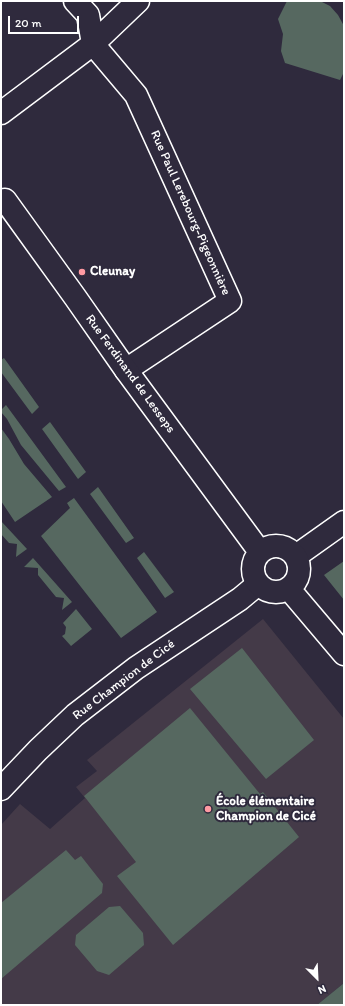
<!DOCTYPE html>
<meta charset="utf-8">
<style>
body{margin:0}
#map{position:relative;width:345px;height:1006px;overflow:hidden;background:#2f2a3d;font-family:Itim,sans-serif}
canvas{display:block}
.frame{position:absolute;inset:0;border:2px solid #fff;pointer-events:none}
.north{position:absolute;left:297px;top:958px;width:40px;height:40px;-webkit-text-stroke:3px #2f2a3d;paint-order:stroke;rotate:156deg;font-size:11px;font-weight:700;line-height:16px;text-align:center;color:#fff}
.north::after{content:'';display:block;margin:auto;width:14px;height:18px;background:#fff;clip-path:polygon(50% 0,100% 100%,50% 72%,0 100%)}
.scale{position:absolute;left:8px;top:16px;width:71px;height:18px;box-sizing:border-box;border:2px solid #fff;border-top:0;padding-left:5px;font-size:12px;line-height:14px;white-space:nowrap;color:#fff;-webkit-text-stroke:3px #2f2a3d;paint-order:stroke}
</style>
<div id="map">
<canvas width="345" height="1006"></canvas>
<div class="frame"></div>
<div class="north">N</div>
<div class="scale">20 m</div>
</div>
<script>
const c = document.querySelector('canvas').getContext('2d');
c.lineJoin = 'round';
function fill(path, color) {
  c.fillStyle = color;
  c.fill(path, 'evenodd');
}
function shape(rows) {
  const path = new Path2D();
  for (const r of rows) {
    if (r.length === 3) {
      path.moveTo(r[0] + r[2], r[1]);
      path.arc(r[0], r[1], r[2], 0, 2 * Math.PI);
      continue;
    }
    path.moveTo(r[0], r[1]);
    for (let i = 2; i < r.length; i += 2) path.lineTo(r[i], r[i + 1]);
  }
  return path;
}
function strokePath(path, color, width, dash) {
  c.strokeStyle = color;
  c.lineWidth = width;
  c.lineCap = dash ? 'butt' : 'round';
  c.setLineDash(dash || []);
  c.stroke(path);
}
function label(font, color, halo, rows, align = 'center') {
  c.font = font + ' Itim,sans-serif';
  c.lineWidth = 4;
  c.setLineDash([]);
  c.textBaseline = 'middle';
  c.strokeStyle = halo;
  c.fillStyle = color;
  for (const [text, x, y, turn = 0] of rows) {
    c.save();
    c.translate(x, y);
    c.rotate((+turn || 0) * Math.PI / 180);
    c.textAlign = isNaN(turn) ? turn : align;
    if (halo) c.strokeText(text, 0, 0);
    c.fillText(text, 0, 0);
    c.restore();
  }
}
fill(shape([
 [263,619,344,719,344,983,317,1005,184,1005,182,1004,180,1005,1,1005,1,825,20,804,50,829,85,798,76,787,97,771,87,760]
]), '#443a48');
fill(shape([
 [287,1,320,1,330,6,338,15,344,26,344,72,340,80,285,63,281,51,283,34,278,19],
 [4,358,39,407,32,414,1,372,1,360],
 [6,405,66,487,59,491,21,445,7,419,1,412,1,410],
 [50,422,86,472,78,479,42,429],
 [1,428,9,439,24,464,52,497,15,522,1,501],
 [98,487,134,538,126,543,90,494],
 [74,498,157,612,121,638,41,536,70,508,67,503],
 [1,521,27,549,16,557,17,544,9,543,1,534],
 [144,552,174,592,165,598,137,558],
 [33,558,72,602,62,610,64,598,56,597,38,575,38,568,24,567],
 [344,561,344,600,324,575],
 [76,609,92,629,71,646,62,636,65,634,66,627,63,623],
 [242,648,314,740,266,779,190,689],
 [190,708,260,794,263,792,299,837,173,945,117,876,136,862,84,796],
 [66,850,75,860,81,856,103,884,102,893,1,979,1,903],
 [120,906,143,933,144,945,109,975,97,971,75,945,76,935,109,907],
 [344,983,344,1005,317,1005]
]), '#566860');
const minor = shape([
 [75,1,88,15,93,44,136,95,230,301,126,370],
 [1,113,93,44,138,1],
 [296,556,344,522],
 [1,789,38,750,75,715,136,668,240,599,258,584]
]);
const major = shape([
 [5,200,75,297,126,370,260,552],
 [276,569,23],
 [289,589,344,654]
]);
strokePath(minor, '#fff', 25);
strokePath(major, '#fff', 25);
strokePath(minor, '#2f2a3d', 22);
strokePath(major, '#2f2a3d', 22);
for (const [x, y, r, color] of [
 [82,272,4,"#ff9aa2"],
 [208,809,4,"#ff9aa2"]
]) {
  const dot = new Path2D();
  dot.arc(x, y, r, 0, 2 * Math.PI);
  c.fillStyle = color;
  c.fill(dot);
  strokePath(dot, '#2f2a3d', 1.5);
}
label('13px', '#fff', '#2f2a3d', [
 ["Rue Paul Lerebourg-Pigeonnière",190,213,66],
 ["Rue Ferdinand de Lesseps",130,374,54],
 ["Rue Champion de Cicé",124,680,-37]
]);
label('bold 13px', '#fff', '#2f2a3d', [
 ["Cleunay",90,272],
 ["École élémentaire",216,802],
 ["Champion de Cicé",216,817]
], 'left');
</script>
